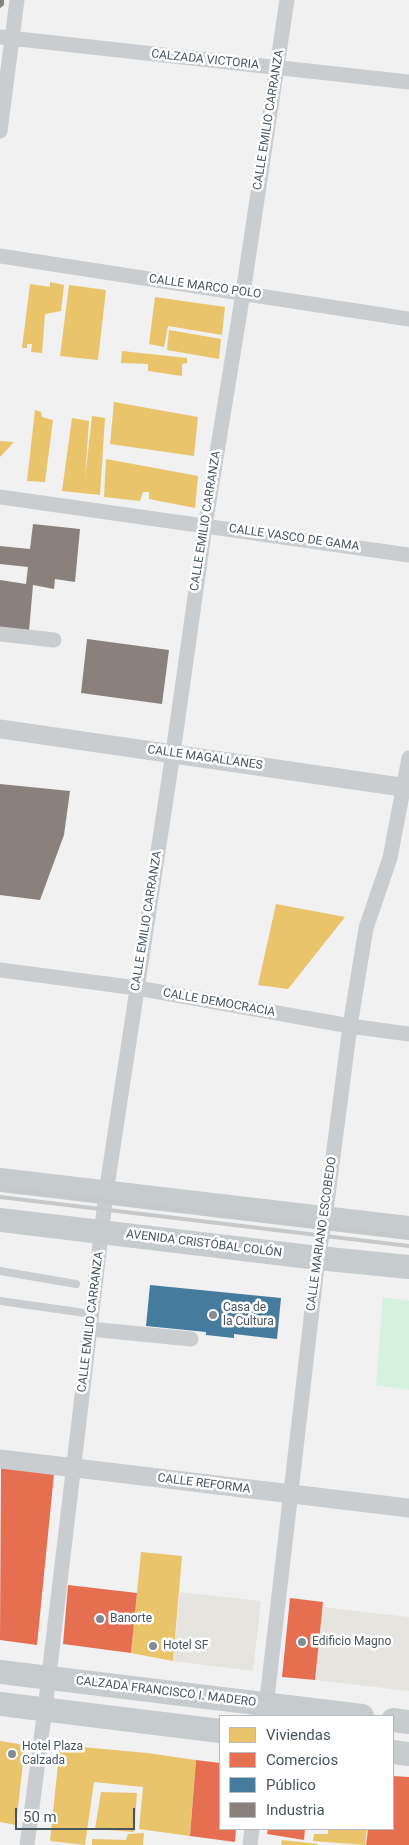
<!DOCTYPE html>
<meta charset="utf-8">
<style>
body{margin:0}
#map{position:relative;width:409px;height:1845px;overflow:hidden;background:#f1f1f1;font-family:Roboto,sans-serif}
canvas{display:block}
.legend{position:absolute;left:219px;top:1715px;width:175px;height:115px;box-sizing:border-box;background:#fff;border:1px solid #b5bbbf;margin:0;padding:6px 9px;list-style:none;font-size:15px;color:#47555f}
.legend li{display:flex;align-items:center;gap:10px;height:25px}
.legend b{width:25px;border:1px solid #b5bbbf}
.scale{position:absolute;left:15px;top:1808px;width:120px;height:22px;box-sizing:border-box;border:2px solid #47555f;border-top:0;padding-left:6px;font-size:15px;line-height:18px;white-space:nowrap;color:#47555f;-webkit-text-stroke:4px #fff;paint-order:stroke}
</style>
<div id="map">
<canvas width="409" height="1845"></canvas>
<ul class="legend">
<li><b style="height:14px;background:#e9c46a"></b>Viviendas</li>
<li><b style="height:14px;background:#e76f51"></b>Comercios</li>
<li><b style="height:14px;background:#457b9d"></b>Público</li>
<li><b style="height:14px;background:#8a817c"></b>Industria</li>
</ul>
<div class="scale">50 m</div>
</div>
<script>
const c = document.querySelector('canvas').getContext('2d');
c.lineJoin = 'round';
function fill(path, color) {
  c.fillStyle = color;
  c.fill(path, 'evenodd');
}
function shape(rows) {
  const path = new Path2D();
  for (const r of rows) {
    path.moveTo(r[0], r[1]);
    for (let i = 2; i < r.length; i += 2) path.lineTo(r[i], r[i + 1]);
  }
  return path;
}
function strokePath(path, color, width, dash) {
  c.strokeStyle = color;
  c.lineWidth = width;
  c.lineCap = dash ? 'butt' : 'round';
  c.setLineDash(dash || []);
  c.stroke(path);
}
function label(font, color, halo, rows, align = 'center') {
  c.font = font + ' Roboto,sans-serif';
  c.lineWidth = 5;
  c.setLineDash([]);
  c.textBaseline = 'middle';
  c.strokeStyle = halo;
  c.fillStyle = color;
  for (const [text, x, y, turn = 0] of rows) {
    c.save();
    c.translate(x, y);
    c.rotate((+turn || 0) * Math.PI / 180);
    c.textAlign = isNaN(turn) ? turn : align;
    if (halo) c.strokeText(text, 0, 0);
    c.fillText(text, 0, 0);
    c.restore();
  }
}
fill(shape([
 [180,1592,261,1601,253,1671,173,1661],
 [322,1607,409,1617,409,1691,315,1680]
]), '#e6e4df');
fill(shape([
 [383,1297,409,1301,409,1390,376,1385]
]), '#d4f2dd');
fill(shape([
 [50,282,64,285,61,311,45,314,42,353,31,352,32,344,27,344,27,348,22,348,30,284,50,287],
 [69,285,106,290,98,360,60,356],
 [155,297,225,307,222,335,168,326,164,347,149,344],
 [169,330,221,339,219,359,167,350],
 [122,351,187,358,187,363,182,364,182,376,148,371,148,364,121,363],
 [114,402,198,417,194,456,110,444],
 [35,410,41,412,42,417,53,420,45,482,27,481],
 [92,416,105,418,100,495,62,491,72,418,89,421,85,479],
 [0,441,14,442,0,457],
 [106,459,198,476,195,508,149,499,149,492,143,492,140,501,104,497],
 [276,904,345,917,288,989,258,985],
 [141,1552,182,1556,173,1661,131,1653],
 [0,1741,25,1745,16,1825,0,1822],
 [60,1745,147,1753,196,1760,190,1836,139,1829,143,1787,94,1782,85,1845,50,1841],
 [101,1792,137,1793,134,1832,95,1829],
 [336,1829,367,1829,365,1845,313,1841,314,1834,328,1834,328,1830],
 [144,1833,143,1845,92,1845,92,1839,126,1840,128,1834],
 [282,1840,318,1844,318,1845,281,1845]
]), '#e9c46a');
fill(shape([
 [1,1468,54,1474,37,1645,0,1640],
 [68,1585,137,1593,131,1653,63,1644],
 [290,1598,323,1602,315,1680,282,1677],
 [196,1760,220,1763,220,1829,236,1829,235,1842,190,1836],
 [393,1776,409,1777,409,1845,366,1845,368,1829,393,1829],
 [268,1829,305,1829,304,1840,267,1834]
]), '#e76f51');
fill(shape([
 [150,1285,281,1298,277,1339,234,1334,234,1338,206,1335,206,1332,146,1326]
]), '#457b9d');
fill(shape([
 [0,0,4,0,4,5,0,8],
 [33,524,80,529,75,582,55,579,54,589,33,585,29,631,0,628,0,580,26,584,28,567,0,564,0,546,30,549],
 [87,639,169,650,162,704,81,693],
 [0,784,70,791,64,835,40,900,0,895]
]), '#8a817c');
strokePath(shape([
 [0,1271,76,1284],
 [0,1301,92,1314]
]), '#cacdd0', 8);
strokePath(shape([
 [0,37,409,82],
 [0,131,17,0],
 [0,256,409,319],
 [0,497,409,555],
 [0,634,54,640],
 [0,970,137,988,350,1026,409,1034],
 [90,1329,191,1339],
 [265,1716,318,1258,325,1218,350,1026,366,928,390,858,409,758],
 [27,1845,45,1709,106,1193,173,753,205,526,243,293,287,0],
 [250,1845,252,1829]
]), '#cacdd0', 15);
strokePath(shape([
 [0,729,409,788],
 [0,1459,409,1508]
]), '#cacdd0', 19);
strokePath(shape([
 [0,1180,409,1228],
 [0,1220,318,1258,409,1267],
 [0,1672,362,1716],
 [0,1704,220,1731],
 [393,1720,409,1722],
 [393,1752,409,1754]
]), '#c6cbce', 24);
strokePath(shape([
 [0,1188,409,1237],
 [0,1197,409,1246]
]), '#c6c8ca', 4);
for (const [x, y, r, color] of [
 [213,1315,5,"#828c92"],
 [100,1619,5,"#828c92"],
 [302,1642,5,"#828c92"],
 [153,1646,5,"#828c92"],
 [12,1754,5,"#828c92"]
]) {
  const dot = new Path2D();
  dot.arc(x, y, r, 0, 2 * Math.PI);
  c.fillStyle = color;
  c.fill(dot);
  strokePath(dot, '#fff', 2);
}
label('12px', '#47555f', '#fff', [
 ["CALZADA VICTORIA",205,60,6],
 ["CALLE EMILIO CARRANZA",269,120,-81],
 ["CALLE MARCO POLO",205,287,8],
 ["CALLE EMILIO CARRANZA",206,521,-81],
 ["CALLE VASCO DE GAMA",294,538,8],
 ["CALLE MAGALLANES",205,758,8],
 ["CALLE EMILIO CARRANZA",147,921,-81],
 ["CALLE DEMOCRACIA",219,1003,10],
 ["CALLE MARIANO ESCOBEDO",322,1234,-82],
 ["AVENIDA CRISTÓBAL COLÓN",204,1244,7],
 ["CALLE EMILIO CARRANZA",91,1322,-83],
 ["CALLE REFORMA",204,1484,7],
 ["CALZADA FRANCISCO I. MADERO",166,1692,7]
]);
label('12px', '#47555f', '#fff', [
 ["Casa de",223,1308],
 ["la Cultura",223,1322],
 ["Banorte",110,1619],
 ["Edificio Magno",312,1642],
 ["Hotel SF",163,1646],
 ["Hotel Plaza",22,1747],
 ["Calzada",22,1761]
], 'left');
</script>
